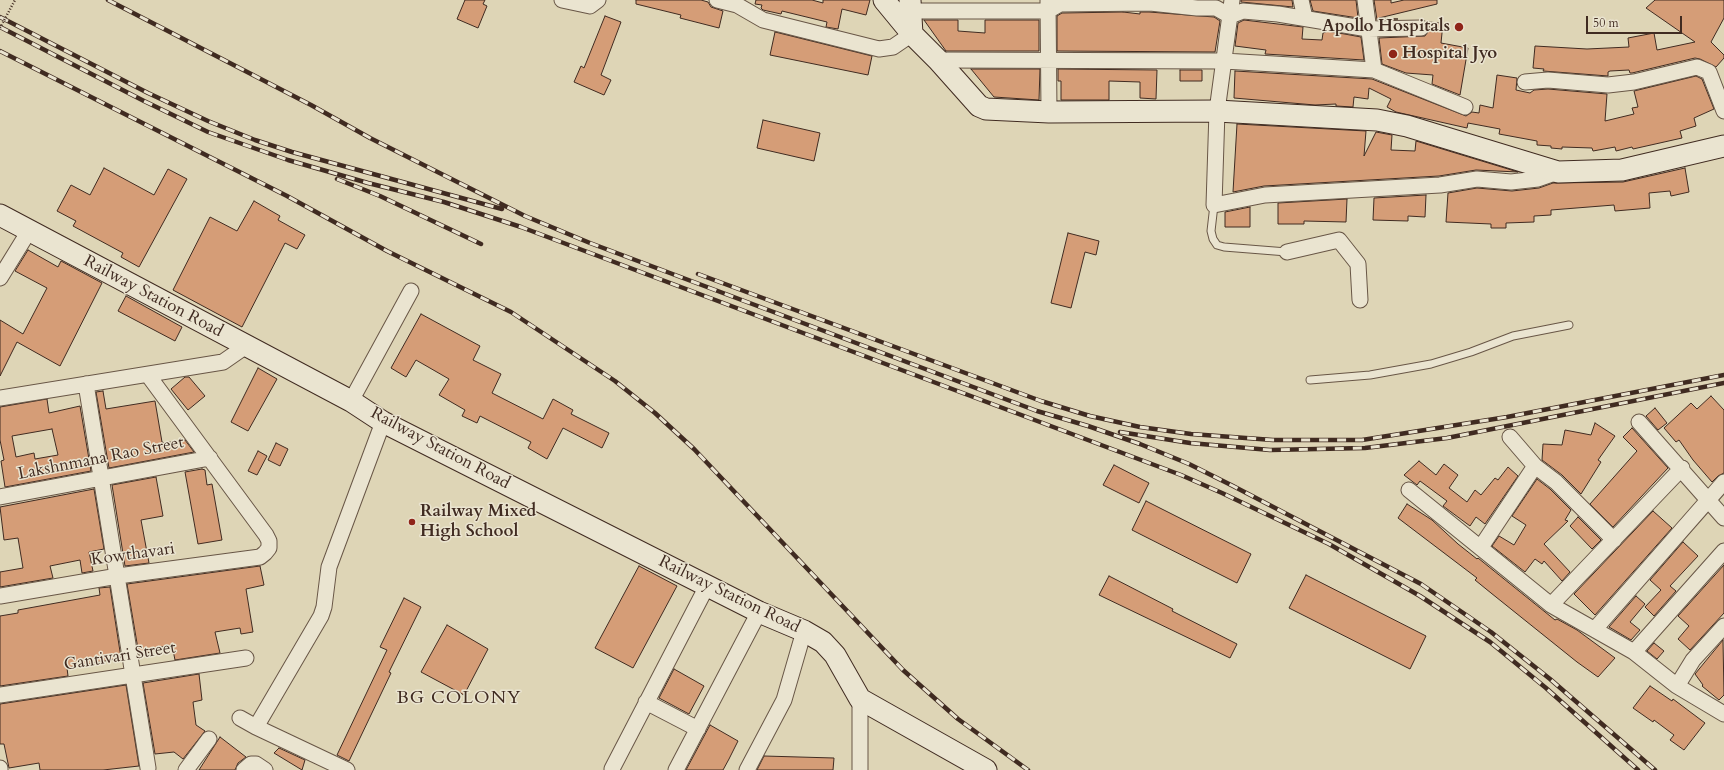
<!DOCTYPE html>
<style>
body{margin:0}
#map{position:relative;width:1724px;height:770px;overflow:hidden;background:#ded5b6;font-family:Cardo,serif}
canvas{display:block}
.scale{position:absolute;left:1586px;top:16px;width:96px;height:18px;box-sizing:border-box;border:2px solid #402b21;border-top:0;padding-left:5px;font-size:12px;line-height:14px;white-space:nowrap;color:#402b21;-webkit-text-stroke:3px #eae4d0;paint-order:stroke}
</style>
<div id="map">
<canvas width="1724" height="770"></canvas>
<div class="scale">50 m</div>
</div>
<script>
const c = document.querySelector('canvas').getContext('2d');
c.lineJoin = 'round';
function fill(path, color) {
  c.fillStyle = color;
  c.fill(path, 'evenodd');
}
function shape(rows) {
  const path = new Path2D();
  for (const r of rows) {
    path.moveTo(r[0], r[1]);
    for (let i = 2; i < r.length; i += 2) path.lineTo(r[i], r[i + 1]);
  }
  return path;
}
function strokePath(path, color, width, dash) {
  c.strokeStyle = color;
  c.lineWidth = width;
  c.lineCap = dash ? 'butt' : 'round';
  c.setLineDash(dash || []);
  c.stroke(path);
}
function label(font, color, halo, rows, align = 'center') {
  c.font = font + ' Cardo,serif';
  c.lineWidth = 3;
  c.setLineDash([]);
  c.textBaseline = 'middle';
  c.strokeStyle = halo;
  c.fillStyle = color;
  for (const [text, x, y, turn = 0] of rows) {
    c.save();
    c.translate(x, y);
    c.rotate((+turn || 0) * Math.PI / 180);
    c.textAlign = isNaN(turn) ? turn : align;
    if (halo) c.strokeText(text, 0, 0);
    c.fillText(text, 0, 0);
    c.restore();
  }
}
const building = shape([
 [465,0,485,0,483,4,487,6,478,28,457,19,465,0],
 [636,0,701,0,708,2,711,7,723,11,719,28,680,18,681,15,636,4,636,0],
 [756,0,812,0,823,3,823,0,870,0,866,15,842,9,838,29,826,27,827,22,782,11,781,14,763,10,761,8,762,5,755,4,756,0],
 [1241,0,1292,0,1293,7,1241,2,1241,0],
 [1310,0,1356,0,1358,18,1313,11,1310,0],
 [1374,0,1391,0,1391,3,1404,0,1437,0,1437,4,1379,18,1398,19,1377,20,1374,0],
 [1655,0,1724,0,1724,18,1711,42,1724,55,1724,58,1716,67,1700,59,1695,58,1632,73,1630,73,1629,70,1610,71,1608,72,1608,76,1543,71,1544,69,1533,68,1535,46,1587,49,1629,47,1628,38,1654,33,1657,50,1695,42,1646,8,1655,0],
 [1123,12,1140,14,1140,12,1149,12,1214,17,1220,21,1215,52,1057,51,1057,16,1062,13,1123,12],
 [605,16,621,22,601,75,611,80,604,95,574,82,581,66,584,68,605,16],
 [924,20,958,20,958,31,985,33,985,20,1039,20,1039,51,946,51,924,20],
 [1244,20,1303,27,1302,39,1322,40,1323,33,1328,31,1361,37,1364,60,1265,54,1266,50,1235,46,1238,23,1244,20],
 [1427,22,1443,23,1441,43,1468,48,1460,95,1432,84,1433,75,1406,73,1382,64,1379,38,1425,36,1430,28,1427,22],
 [775,32,872,56,868,75,770,55,775,32],
 [971,69,1040,69,1039,100,994,97,971,69],
 [1058,69,1157,70,1156,99,1140,98,1140,82,1109,81,1109,100,1061,100,1061,81,1058,81,1058,69],
 [1180,70,1202,70,1202,81,1180,81,1180,70],
 [1235,71,1372,79,1466,116,1472,112,1479,113,1480,105,1493,108,1497,75,1517,78,1516,90,1530,93,1534,90,1548,89,1607,94,1605,121,1634,114,1632,108,1638,107,1634,91,1696,76,1702,79,1714,109,1694,118,1696,126,1680,131,1682,138,1633,149,1632,147,1616,151,1615,147,1593,151,1592,148,1562,147,1562,149,1551,148,1551,146,1537,145,1537,141,1499,134,1500,129,1468,123,1467,128,1396,112,1387,107,1391,99,1369,88,1368,99,1354,97,1353,107,1336,106,1336,104,1315,105,1234,98,1235,71],
 [763,120,820,133,814,161,757,148,763,120],
 [1237,124,1366,131,1364,156,1376,132,1392,135,1391,150,1415,151,1416,141,1518,172,1476,170,1439,176,1264,186,1233,192,1237,124],
 [104,168,154,195,168,169,187,179,139,267,121,257,123,253,73,226,76,221,57,211,71,185,90,195,104,168],
 [1685,168,1689,192,1671,196,1670,191,1649,193,1650,208,1615,211,1614,205,1551,210,1551,215,1534,216,1534,222,1506,223,1506,228,1491,228,1491,224,1446,222,1448,193,1477,188,1512,191,1539,188,1553,183,1623,182,1685,168],
 [1426,195,1425,217,1408,216,1408,221,1373,220,1374,198,1426,195],
 [1347,199,1346,222,1304,221,1304,224,1278,224,1278,203,1347,199],
 [254,201,280,216,278,220,305,235,297,249,285,243,242,327,173,290,210,217,237,231,254,201],
 [1250,207,1250,227,1225,227,1225,212,1250,207],
 [1068,233,1099,241,1096,255,1085,252,1071,308,1051,303,1068,233],
 [28,250,58,267,61,261,102,283,60,366,17,342,0,376,0,320,23,334,47,288,15,271,28,250],
 [126,296,182,327,175,341,118,311,126,296],
 [421,314,480,346,473,360,501,374,492,393,543,419,553,399,573,410,571,414,609,433,602,448,563,428,547,459,528,448,531,442,480,416,477,423,462,416,465,410,439,395,449,379,416,360,406,377,391,368,421,314],
 [258,368,277,379,248,431,231,422,258,368],
 [185,377,189,377,205,396,188,410,171,389,185,377],
 [103,391,106,409,155,401,162,442,164,443,185,440,194,452,109,468,96,392,103,391],
 [1711,396,1724,410,1724,473,1718,476,1712,482,1693,460,1679,440,1676,442,1664,428,1691,403,1697,409,1711,396],
 [47,399,49,413,80,406,91,471,5,487,1,461,4,460,0,440,0,407,47,399],
 [52,429,58,455,35,459,34,453,16,457,12,436,52,429],
 [1655,408,1667,423,1658,430,1646,416,1655,408],
 [1595,423,1615,436,1598,460,1601,462,1581,494,1562,475,1542,460,1543,444,1562,445,1565,430,1591,435,1595,423],
 [1632,428,1668,468,1613,527,1590,504,1637,451,1623,437,1632,428],
 [276,443,288,449,280,466,268,460,276,443],
 [258,451,267,456,257,475,248,471,258,451],
 [1419,461,1436,475,1444,464,1458,475,1449,488,1467,502,1475,490,1481,495,1495,478,1498,480,1508,467,1518,476,1485,524,1476,517,1470,526,1443,506,1447,501,1420,481,1417,485,1404,475,1419,461],
 [1114,465,1149,483,1139,503,1103,485,1114,465],
 [202,469,205,470,207,485,212,484,222,540,198,544,185,472,202,469],
 [156,477,163,516,141,520,149,563,125,566,112,485,156,477],
 [1537,479,1550,489,1571,510,1565,520,1568,521,1544,544,1570,572,1562,581,1544,561,1542,564,1535,559,1525,572,1492,546,1499,536,1514,545,1526,525,1512,516,1537,479],
 [94,489,104,549,89,552,93,571,82,573,80,560,50,566,53,578,0,587,0,572,23,568,18,538,4,540,0,507,94,489],
 [1146,501,1251,554,1237,583,1132,530,1146,501],
 [1407,504,1432,520,1458,544,1477,559,1478,558,1555,620,1557,619,1577,630,1615,658,1598,677,1577,662,1491,593,1475,580,1477,578,1398,518,1407,504],
 [1653,511,1672,528,1595,615,1574,594,1653,511],
 [1578,517,1601,540,1592,549,1570,526,1578,517],
 [1683,542,1698,556,1670,586,1676,591,1654,616,1645,607,1661,590,1650,580,1683,542],
 [1724,565,1724,613,1690,650,1678,639,1689,626,1678,616,1724,565],
 [260,566,264,585,246,589,253,632,241,634,240,628,215,632,220,653,175,660,172,645,150,649,151,652,139,655,127,584,260,566],
 [639,566,677,586,633,668,595,648,639,566],
 [1306,575,1426,636,1410,669,1289,608,1306,575],
 [1109,576,1173,609,1172,611,1237,644,1230,658,1099,595,1109,576],
 [110,587,121,658,67,668,68,676,0,686,0,616,18,613,18,610,100,595,99,588,110,587],
 [1636,596,1645,604,1630,622,1640,630,1631,640,1609,627,1636,596],
 [404,598,421,607,389,672,391,673,349,761,337,755,387,650,380,647,404,598],
 [447,625,488,649,464,695,421,672,447,625],
 [1723,640,1724,695,1719,700,1702,686,1703,685,1695,674,1723,640],
 [1654,643,1664,651,1657,659,1647,651,1654,643],
 [674,669,704,686,689,714,659,698,674,669],
 [199,674,202,700,193,702,196,725,205,731,183,759,174,752,155,754,143,683,199,674],
 [126,685,139,766,103,770,40,770,39,763,9,768,4,744,0,744,0,704,126,685],
 [1650,686,1672,701,1673,699,1705,723,1684,750,1670,740,1674,735,1654,720,1653,722,1633,708,1650,686],
 [710,725,738,741,729,759,723,770,686,770,710,725],
 [220,737,246,757,238,763,235,770,199,770,220,737],
 [279,748,305,760,302,770,274,753,279,748],
 [764,756,834,758,833,770,757,770,764,756]
]);
fill(building, '#d59d77');
strokePath(building, '#402b21', 1);
const lane = shape([
 [1214,205,1211,231,1213,239,1217,245,1224,247,1287,252],
 [1310,380,1370,375,1431,364,1471,352,1513,336,1569,325]
]);
const street = shape([
 [562,0,590,6,598,0],
 [717,0,737,5,763,20,879,49,893,47,912,34],
 [1232,0,1217,111,1214,205,1265,195,1440,185,1477,179,1511,182,1538,179,1558,172],
 [1301,0,1305,18],
 [1365,0,1374,70],
 [1048,1,1049,112],
 [909,11,1048,11,1060,4,1150,3,1197,8,1216,8,1230,16,1243,11,1278,14,1368,29,1421,28],
 [938,60,1224,61,1374,70,1465,107],
 [1525,82,1548,80,1608,85,1634,82,1697,67,1709,72,1724,111],
 [1287,252,1339,240,1358,264,1360,300],
 [0,278,29,231],
 [86,384,148,768],
 [0,398,223,362,246,346],
 [351,401,411,291],
 [1639,422,1724,518],
 [1510,437,1535,466,1556,482,1614,540],
 [1682,468,1551,605,1634,652,1677,686,1724,714],
 [1409,490,1551,605],
 [0,497,210,458],
 [1481,547,1535,466],
 [0,596,118,576,260,557,265,553,269,548,269,541,266,535,148,375],
 [1595,629,1724,482],
 [1634,652,1724,551],
 [1677,686,1693,660,1724,626],
 [0,695,246,658],
 [860,699,860,770],
 [646,702,698,729],
 [240,718,256,727,347,770],
 [256,727,321,616,324,607,329,567,383,422],
 [0,768,0,770],
 [612,769,707,586],
 [186,770,209,739],
 [244,770,251,764,256,764,265,770],
 [676,770,759,612],
 [747,770,784,700,804,631]
]);
const secondary = shape([
 [884,0,912,34,938,60,979,106,986,109,1049,112,1217,111,1377,120,1407,126,1558,172,1622,170,1724,146],
 [910,0,912,34],
 [0,215,351,401,383,422,759,612,804,631,823,642,835,655,860,699,986,770]
]);
strokePath(lane, '#685646', 9);
strokePath(street, '#685646', 17);
strokePath(secondary, '#402b21', 23);
strokePath(lane, '#eae4d0', 7);
strokePath(street, '#eae4d0', 15);
strokePath(secondary, '#eae4d0', 21);
const rail = shape([
 [108,0,311,105,370,138,525,216,590,243,1037,411,1088,426,1140,444,1189,464,1233,486,1421,584,1491,632,1550,679,1655,770],
 [0,17,148,93,208,121,255,140,292,152,502,209],
 [0,27,144,101,208,132,288,160,368,183,444,202,521,227,1181,475,1222,493,1329,544,1420,596,1490,642,1546,688,1638,770],
 [0,51,287,196,387,251,511,312,615,381,655,413,694,449,903,670,958,719,1028,770],
 [337,179,380,196,481,244],
 [698,274,1041,401,1090,416,1140,427,1191,434,1273,440,1362,440,1507,417,1724,375],
 [1120,432,1190,443,1270,450,1365,448,1447,438,1724,383]
]);
strokePath(rail, '#402b21', 4.5);
strokePath(rail, '#eae4d0', 3, [9]);
strokePath(shape([
 [0,28,15,0]
]), '#402b21', 2.5, [1, 2]);
for (const [x, y, r, color] of [
 [1459,27,5,"#8f2418"],
 [1393,54,5,"#8f2418"],
 [412,522,4,"#8f2418"]
]) {
  const dot = new Path2D();
  dot.arc(x, y, r, 0, 2 * Math.PI);
  c.fillStyle = color;
  c.fill(dot);
  strokePath(dot, '#eae4d0', 1.5);
}
label('bold 17px', '#402b21', '#eae4d0', [
 ["Apollo Hospitals",1450,27,"right"],
 ["Hospital Jyo",1402,54],
 ["Railway Mixed",420,512],
 ["High School",420,532]
], 'left');
label('17px', '#402b21', '#eae4d0', [
 ["Railway Station Road",153,297,28],
 ["Railway Station Road",440,449,28],
 ["Lakshnmana Rao Street",101,459,-11],
 ["Kowthavari",133,555,-8],
 ["Railway Station Road",729,595,26],
 ["Gantivari Street",120,657,-9]
]);
c.letterSpacing = '1px';
label('18px', '#402b21', '#eae4d0', [
 ["BG COLONY",459,699]
]);
c.letterSpacing = '0px';
</script>
